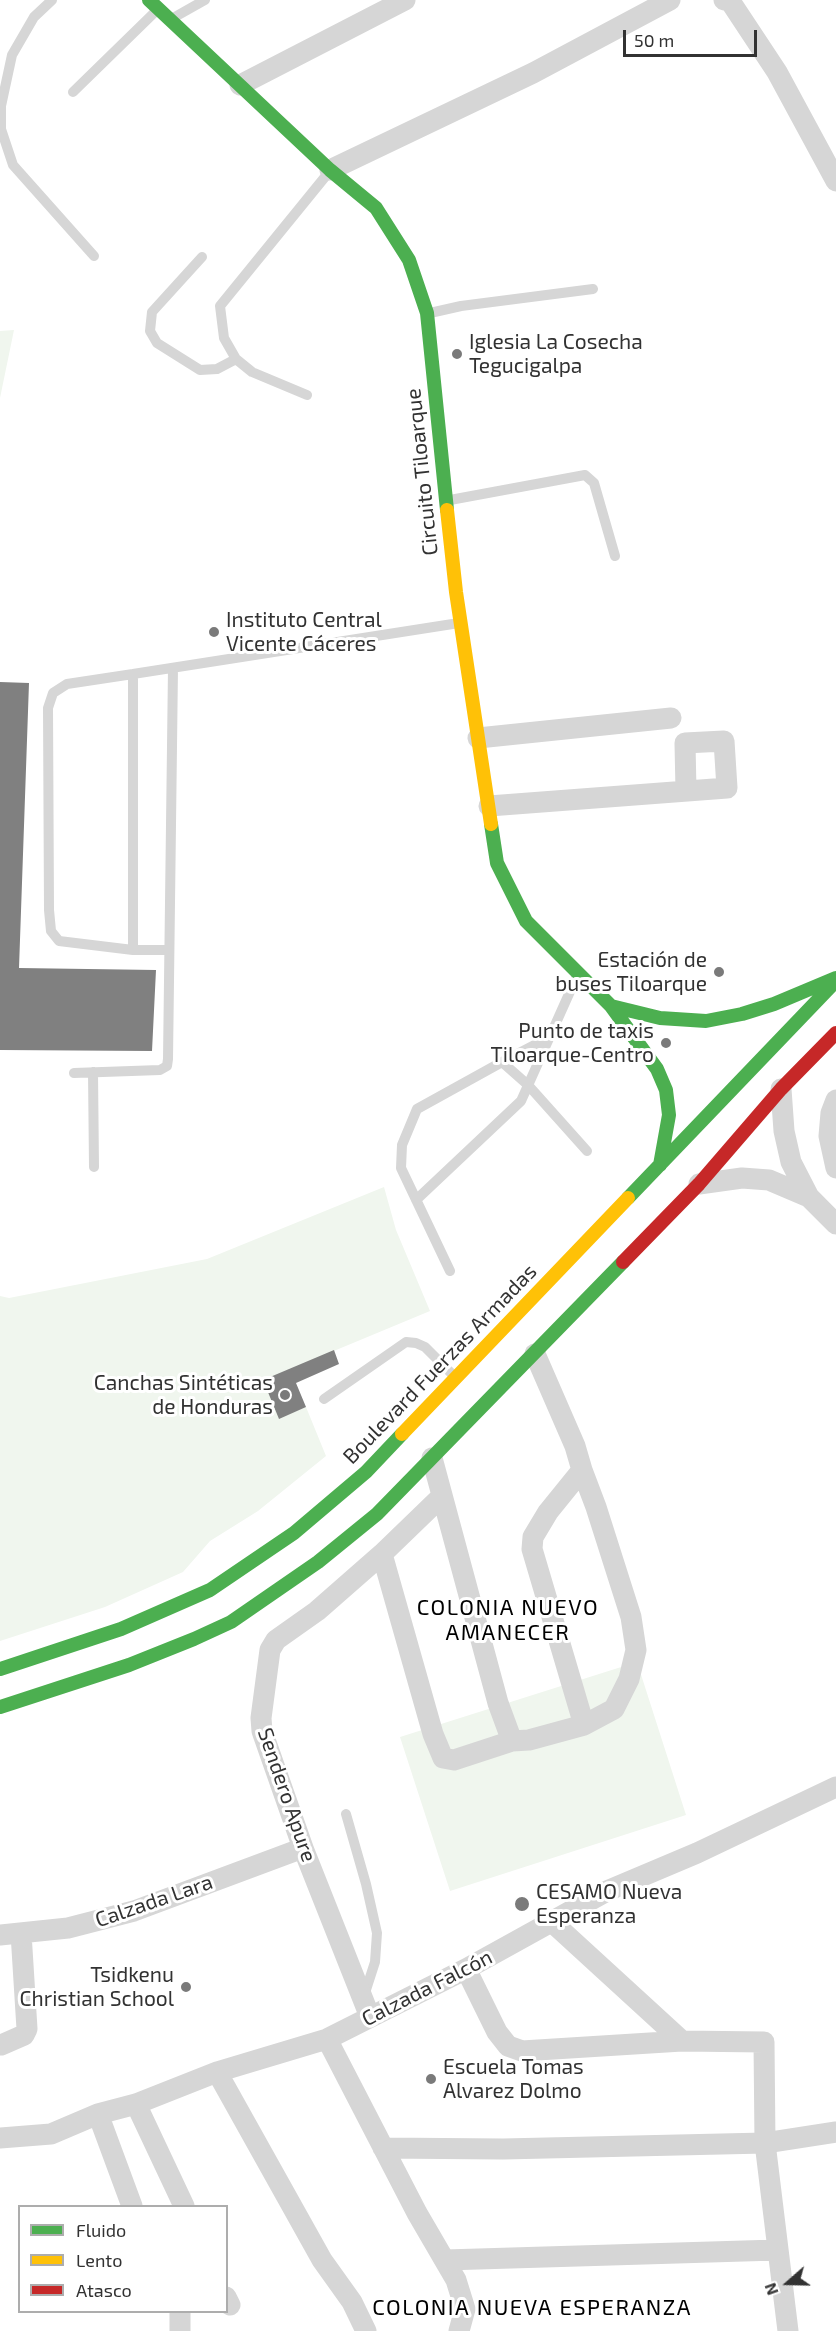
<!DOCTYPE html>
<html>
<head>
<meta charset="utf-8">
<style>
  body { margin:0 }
  #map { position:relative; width:836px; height:2331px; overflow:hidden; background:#fff; font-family:"Exo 2",sans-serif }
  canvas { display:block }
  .legend { position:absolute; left:18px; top:2205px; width:210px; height:108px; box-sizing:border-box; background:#fff; border:2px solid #adadad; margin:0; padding:8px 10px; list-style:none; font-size:18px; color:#323232 }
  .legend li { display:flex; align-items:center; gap:12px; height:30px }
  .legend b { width:30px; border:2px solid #adadad }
  .north { position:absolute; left:758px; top:2253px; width:60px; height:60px; -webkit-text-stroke:4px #fff; paint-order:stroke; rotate:250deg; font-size:16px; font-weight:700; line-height:24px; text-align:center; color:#323232 }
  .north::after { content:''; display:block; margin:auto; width:21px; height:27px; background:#323232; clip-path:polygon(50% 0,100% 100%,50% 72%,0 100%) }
  .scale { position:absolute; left:623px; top:30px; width:134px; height:27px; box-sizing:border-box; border:3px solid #323232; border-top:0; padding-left:8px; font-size:18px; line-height:21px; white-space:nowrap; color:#323232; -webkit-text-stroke:4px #fff; paint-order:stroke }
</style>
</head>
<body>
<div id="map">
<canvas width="836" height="2331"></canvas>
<ul class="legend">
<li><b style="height:8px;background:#4caf50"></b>Fluido</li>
<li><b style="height:8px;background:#ffc107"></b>Lento</li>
<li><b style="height:8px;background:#c62828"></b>Atasco</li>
</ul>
<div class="north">N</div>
<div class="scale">50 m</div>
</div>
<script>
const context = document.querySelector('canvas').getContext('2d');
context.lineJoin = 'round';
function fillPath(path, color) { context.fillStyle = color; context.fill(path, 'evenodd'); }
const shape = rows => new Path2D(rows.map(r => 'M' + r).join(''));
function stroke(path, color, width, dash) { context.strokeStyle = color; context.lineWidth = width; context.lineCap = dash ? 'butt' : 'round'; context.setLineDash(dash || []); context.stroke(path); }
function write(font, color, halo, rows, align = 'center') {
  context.font = font + ' "Exo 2",sans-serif'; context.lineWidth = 6; context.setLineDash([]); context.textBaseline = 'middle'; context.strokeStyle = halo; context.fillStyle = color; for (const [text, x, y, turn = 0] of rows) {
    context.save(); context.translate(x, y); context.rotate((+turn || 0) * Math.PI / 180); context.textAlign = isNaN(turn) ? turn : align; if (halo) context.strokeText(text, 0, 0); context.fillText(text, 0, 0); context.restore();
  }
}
const green = shape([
  [14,330,0,398,0,331],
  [384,1187,396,1230,430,1311,264,1380,279,1418,306,1407,326,1456,258,1511,210,1541,183,1572,105,1607,0,1641,0,1296,9,1298,207,1259],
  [637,1662,686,1815,450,1891,400,1737]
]);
const building = shape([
  [0,682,29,683,19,968,156,970,152,1051,0,1050],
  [334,1350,339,1364,296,1383,306,1407,279,1419,263,1380]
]);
const lane = shape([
  [52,0,34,17,12,55,1,106,1,129,13,165,94,256],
  [173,18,205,0],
  [73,92,156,11],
  [202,257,152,312,150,331,157,343,200,370,217,369,236,359],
  [430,313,461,306,593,289],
  [307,395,252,372,236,359,224,338,220,306,329,172],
  [450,500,585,475,594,483,615,556],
  [133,674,459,623],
  [133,950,133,674,67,684,53,693,48,708,49,910,51,931,59,941,133,950,169,950],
  [502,1062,550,1037],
  [93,1072,94,1167],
  [74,1073,160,1070,167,1066,168,1059,173,668],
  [416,1200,521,1101,577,976],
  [450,1271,401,1168,402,1145,417,1109,502,1062,528,1085,587,1151],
  [324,1399,406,1342,416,1343,425,1347,454,1376],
  [346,1814,366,1884,377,1933,375,1962,364,1996]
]);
const street = shape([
  [724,0,730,1,777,72,836,181],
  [240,85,405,0],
  [330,170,533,73,670,0],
  [478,738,671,718],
  [489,806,727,788,724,741,685,743,686,791],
  [781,1089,784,1131,791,1162,809,1197,836,1224],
  [836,1100,831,1113,829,1136,836,1168],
  [699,1184,742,1178,769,1180,809,1197],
  [535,1354,575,1446,582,1470,548,1512,533,1537,532,1549,584,1725],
  [432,1458,498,1703,512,1741,529,1740,584,1725,614,1709,629,1679,636,1650,631,1617,596,1507,582,1470],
  [382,1554,433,1734,443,1758,454,1760,512,1741],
  [552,1922,682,2041],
  [0,1935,68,1928,134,1911,303,1848],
  [466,1969,497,2032,508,2046,522,2051,682,2041,764,2042,765,2143,788,2331],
  [370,2017,303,1848,262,1731,261,1718,270,1650,276,1640,317,1611,382,1554,442,1496],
  [327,2039,417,2213,456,2280,465,2309,459,2331],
  [1,2045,24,2035,27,2029,21,1933],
  [217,2072,322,2260,352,2302,366,2331],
  [136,2104,184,2206],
  [98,2114,132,2206],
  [0,2138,51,2134,98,2114,136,2104,217,2072,327,2039,466,1969,607,1891,697,1853,836,1787],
  [383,2148,503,2149,765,2143,836,2132],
  [445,2260,777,2250],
  [226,2297,230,2305],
  [180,2331,180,2312]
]);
const fast = shape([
  [149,0,330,170,376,208,409,260,427,313,447,510],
  [491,824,497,863,526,921,611,1006,657,1069,666,1090,669,1115,660,1165],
  [611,1006,660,1018,706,1021,742,1014,774,1004,836,978],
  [628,1198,836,981],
  [0,1669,121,1629,210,1590,294,1533,366,1472,402,1434],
  [0,1707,129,1665,194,1639,231,1622,318,1562,377,1514,623,1262]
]);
const slow = shape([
  [447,510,456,592,491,824],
  [402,1434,628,1198]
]);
const jam = shape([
  [623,1262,699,1184,781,1089,836,1033]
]);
const markers = [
  [457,354,6,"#7a7a7a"],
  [214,632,6,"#7a7a7a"],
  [719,972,6,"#7a7a7a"],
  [666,1043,6,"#7a7a7a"],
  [285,1395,6,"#7a7a7a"],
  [522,1904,8,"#7a7a7a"],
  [186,1987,6,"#7a7a7a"],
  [431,2079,6,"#7a7a7a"]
];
const poiNames = [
  ["Iglesia La Cosecha",469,342],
  ["Tegucigalpa",469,366],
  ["Instituto Central",226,620],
  ["Vicente Cáceres",226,644],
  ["Estación de",707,960,"right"],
  ["buses Tiloarque",707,984,"right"],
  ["Punto de taxis",654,1031,"right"],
  ["Tiloarque-Centro",654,1055,"right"],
  ["Canchas Sintéticas",273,1383,"right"],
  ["de Honduras",273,1407,"right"],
  ["CESAMO Nueva",536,1892],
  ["Esperanza",536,1916],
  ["Tsidkenu",174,1975,"right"],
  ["Christian School",174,1999,"right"],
  ["Escuela Tomas",443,2067],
  ["Alvarez Dolmo",443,2091]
];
const streetNames = [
  ["Circuito Tiloarque",422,472,-96],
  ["Boulevard Fuerzas Armadas",440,1364,-46],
  ["Sendero Apure",287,1795,71],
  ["Calzada Lara",154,1901,-19],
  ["Calzada Falcón",427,1988,-27]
];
const neighbourhoodNames = [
  ["COLONIA NUEVO",508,1608],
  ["AMANECER",508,1633],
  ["COLONIA NUEVA ESPERANZA",532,2308]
];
fillPath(green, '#f0f6ee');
fillPath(building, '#808080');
stroke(lane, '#d6d6d6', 10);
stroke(street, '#d6d6d6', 21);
stroke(fast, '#4caf50', 14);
stroke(slow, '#ffc107', 14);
stroke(jam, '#c62828', 14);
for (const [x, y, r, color] of markers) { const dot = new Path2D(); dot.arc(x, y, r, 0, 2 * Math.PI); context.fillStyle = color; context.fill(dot); stroke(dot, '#fff', 2); }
write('21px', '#323232', '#fff', poiNames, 'left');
write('21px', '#323232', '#fff', streetNames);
context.letterSpacing = '1.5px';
write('22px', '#000', '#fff', neighbourhoodNames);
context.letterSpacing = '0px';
</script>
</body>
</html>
